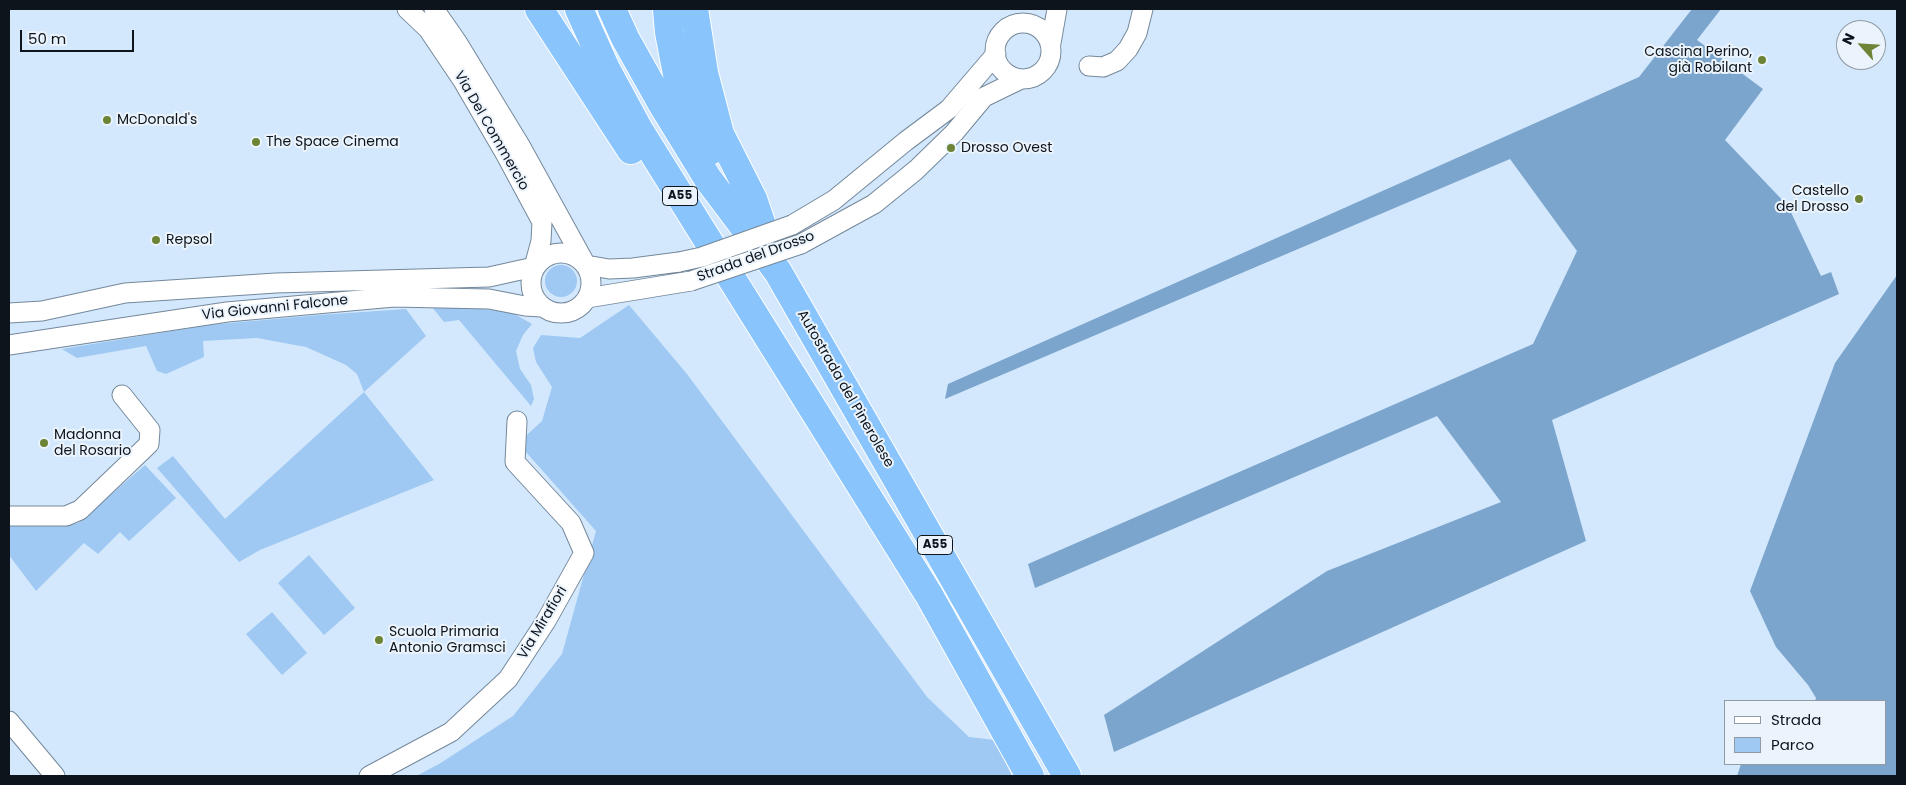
<!DOCTYPE html>
<html>
<head>
<meta charset="utf-8">
<style>
  body { margin:0 }
  #map { position:relative; width:1906px; height:785px; overflow:hidden; background:#d3e8fd; font-family:Poppins,sans-serif }
  canvas { display:block }
  .frame { position:absolute; inset:0; border:10px solid #0d141b; pointer-events:none }
  .legend { position:absolute; left:1724px; top:700px; width:162px; height:65px; box-sizing:border-box; background:#ebf4fc; border:1px solid #929aa2; margin:0; padding:6px 9px; list-style:none; font-size:15px; color:#0d141b }
  .legend li { display:flex; align-items:center; gap:10px; height:25px }
  .legend b { width:25px; border:1px solid #929aa2 }
  .north { position:absolute; left:1836px; top:20px; width:50px; height:50px; box-sizing:border-box; background:#ebf4fc; border:1px solid #929aa2; border-radius:50%; rotate:296deg; font-size:14px; font-weight:700; line-height:20px; text-align:center; color:#0d141b }
  .north::after { content:''; display:block; margin:auto; width:18px; height:22px; background:#6d8335; clip-path:polygon(50% 0,100% 100%,50% 72%,0 100%) }
  .scale { position:absolute; left:20px; top:30px; width:114px; height:22px; box-sizing:border-box; border:2px solid #0d141b; border-top:0; padding-left:6px; font-size:15px; line-height:18px; white-space:nowrap; color:#0d141b; -webkit-text-stroke:4px #ebf4fc; paint-order:stroke }
</style>
</head>
<body>
<div id="map">
<canvas width="1906" height="785"></canvas>
<div class="frame"></div>
<ul class="legend">
<li><b style="height:6px;background:#fff"></b>Strada</li>
<li><b style="height:14px;background:#9fc9f2"></b>Parco</li>
</ul>
<div class="north">N</div>
<div class="scale">50 m</div>
</div>
<script>
const context = document.querySelector('canvas').getContext('2d');
context.lineJoin = 'round';
function fillPath(path, color) { context.fillStyle = color; context.fill(path, 'evenodd'); }
const shape = rows => new Path2D(rows.map(r => 'M' + r).join(''));
function stroke(path, color, width, dash) { context.strokeStyle = color; context.lineWidth = width; context.lineCap = dash ? 'butt' : 'round'; context.setLineDash(dash || []); context.stroke(path); }
function write(font, color, halo, rows, align = 'center') {
  context.font = font + ' Poppins,sans-serif'; context.lineWidth = 4; context.setLineDash([]); context.textBaseline = 'middle'; context.strokeStyle = halo; context.fillStyle = color; for (const [text, x, y, turn = 0] of rows) {
    context.save(); context.translate(x, y); context.rotate((+turn || 0) * Math.PI / 180); context.textAlign = isNaN(turn) ? turn : align; if (halo) context.strokeText(text, 0, 0); context.fillText(text, 0, 0); context.restore();
  }
}
const green = shape([
  '545 281a16 16 0 1 1 32 0a16 16 0 1 1-32 0Z',
  [629,305,687,374,927,697,969,737,995,740,1012,776,416,776,439,764,513,716,562,654,596,531,518,443,542,421,552,387,536,362,533,348,541,335,580,338],
  [432,307,474,308,511,312,532,324,523,335,516,351,520,369,531,385,534,399,531,406,459,320,444,322],
  [406,309,426,336,364,392,434,480,260,550,239,562,157,468,173,456,225,519,364,392,357,374,346,365,306,347,257,338,203,341,204,357,166,374,157,371,146,346,77,358,62,349,208,325,319,315],
  [145,465,176,498,129,541,120,532,98,554,84,543,36,591,9,555,9,524,66,525,78,523],
  [309,555,355,608,324,635,278,583],
  [272,612,307,653,282,675,246,634]
]);
const forest = shape([
  [1692,9,1721,9,1697,40,1763,89,1725,140,1788,206,1821,276,1831,272,1839,294,1552,420,1586,541,1114,752,1104,715,1327,571,1501,502,1437,416,1035,588,1028,564,1533,344,1577,251,1510,159,945,399,948,384,1639,77],
  [1897,275,1897,776,1737,776,1741,764,1885,764,1885,701,1815,701,1816,698,1808,685,1776,647,1750,591,1835,363]
]);
const minor = shape([
  [407,9,428,29,463,81,506,155,542,222,541,241,534,267],
  [434,9,457,42,521,147,586,265],
  '995 51a28 28 0 1 1 56 0a28 28 0 1 1-56 0Z',
  [1051,43,1057,9],
  [1089,66,1103,67,1117,61,1128,49,1137,33,1143,9],
  [792,225,834,200,906,141,949,109,996,54],
  [801,244,874,204,916,170,954,133,984,97,1021,79],
  '531 283a30 30 0 1 1 60 0a30 30 0 1 1-60 0Z',
  [586,265,609,269,633,268,679,262],
  [587,298,691,281],
  [9,313,42,311,125,293,276,283,489,277,534,267],
  [9,345,227,312,394,297,489,299,525,306,542,307],
  [9,516,66,516,80,510,149,444,150,430,122,395],
  [9,721,55,776],
  [369,776,451,732,508,679,546,621,584,553,571,523,515,462,517,421]
]);
const highway = shape([
  [539,9,631,150],
  [579,9,606,69,639,130,929,595,1030,776],
  [612,9,625,38,662,104,708,179,778,272,1067,776],
  [667,9,669,32,678,79,696,125,710,151],
  [694,9,704,73,720,134,753,199,770,249]
]);
const minorBridge = shape([
  [679,262,702,257,792,225],
  [691,281,801,244]
]);
const markers = [
  [1762,60,5,"#6d8335"],
  [107,120,5,"#6d8335"],
  [256,142,5,"#6d8335"],
  [951,148,5,"#6d8335"],
  [1859,199,5,"#6d8335"],
  [156,240,5,"#6d8335"],
  [44,443,5,"#6d8335"],
  [379,640,5,"#6d8335"]
];
const shields = [
  [680,196,35],
  [935,545,35]
];
const shieldNames = [
  ["A55",680,196],
  ["A55",935,545]
];
const poiNames = [
  ["Cascina Perino,",1752,52,"right"],
  ["già Robilant",1752,68,"right"],
  ["McDonald's",117,120],
  ["The Space Cinema",266,142],
  ["Drosso Ovest",961,148],
  ["Castello",1849,191,"right"],
  ["del Drosso",1849,207,"right"],
  ["Repsol",166,240],
  ["Madonna",54,435],
  ["del Rosario",54,451],
  ["Scuola Primaria",389,632],
  ["Antonio Gramsci",389,648]
];
const streetNames = [
  ["Via Del Commercio",491,131,60],
  ["Strada del Drosso",756,257,-20],
  ["Via Giovanni Falcone",275,308,-6],
  ["Autostrada del Pinerolese",845,389,60],
  ["Via Mirafiori",543,623,-59]
];
fillPath(green, '#9fc9f2');
fillPath(forest, '#7ba5cc');
stroke(minor, '#74889a', 21);
stroke(highway, '#fff', 30);
stroke(minor, '#fff', 19);
stroke(highway, '#89c4fc', 28);
stroke(minorBridge, '#74889a', 21, []);
stroke(minorBridge, '#fff', 19);
for (const [x, y, r, color] of markers) { const dot = new Path2D(); dot.arc(x, y, r, 0, 2 * Math.PI); context.fillStyle = color; context.fill(dot); stroke(dot, '#ebf4fc', 2); }
for (const [x, y, w] of shields) { const box = new Path2D(); box.roundRect(x - w / 2, y - 9.5, w, 19, 4); context.fillStyle = '#ebf4fc'; context.fill(box); stroke(box, '#0d141b', 1); }
write('bold 12px', '#0d141b', null, shieldNames);
write('14px', '#0d141b', '#ebf4fc', poiNames, 'left');
write('14px', '#0d141b', '#ebf4fc', streetNames);
</script>
</body>
</html>
